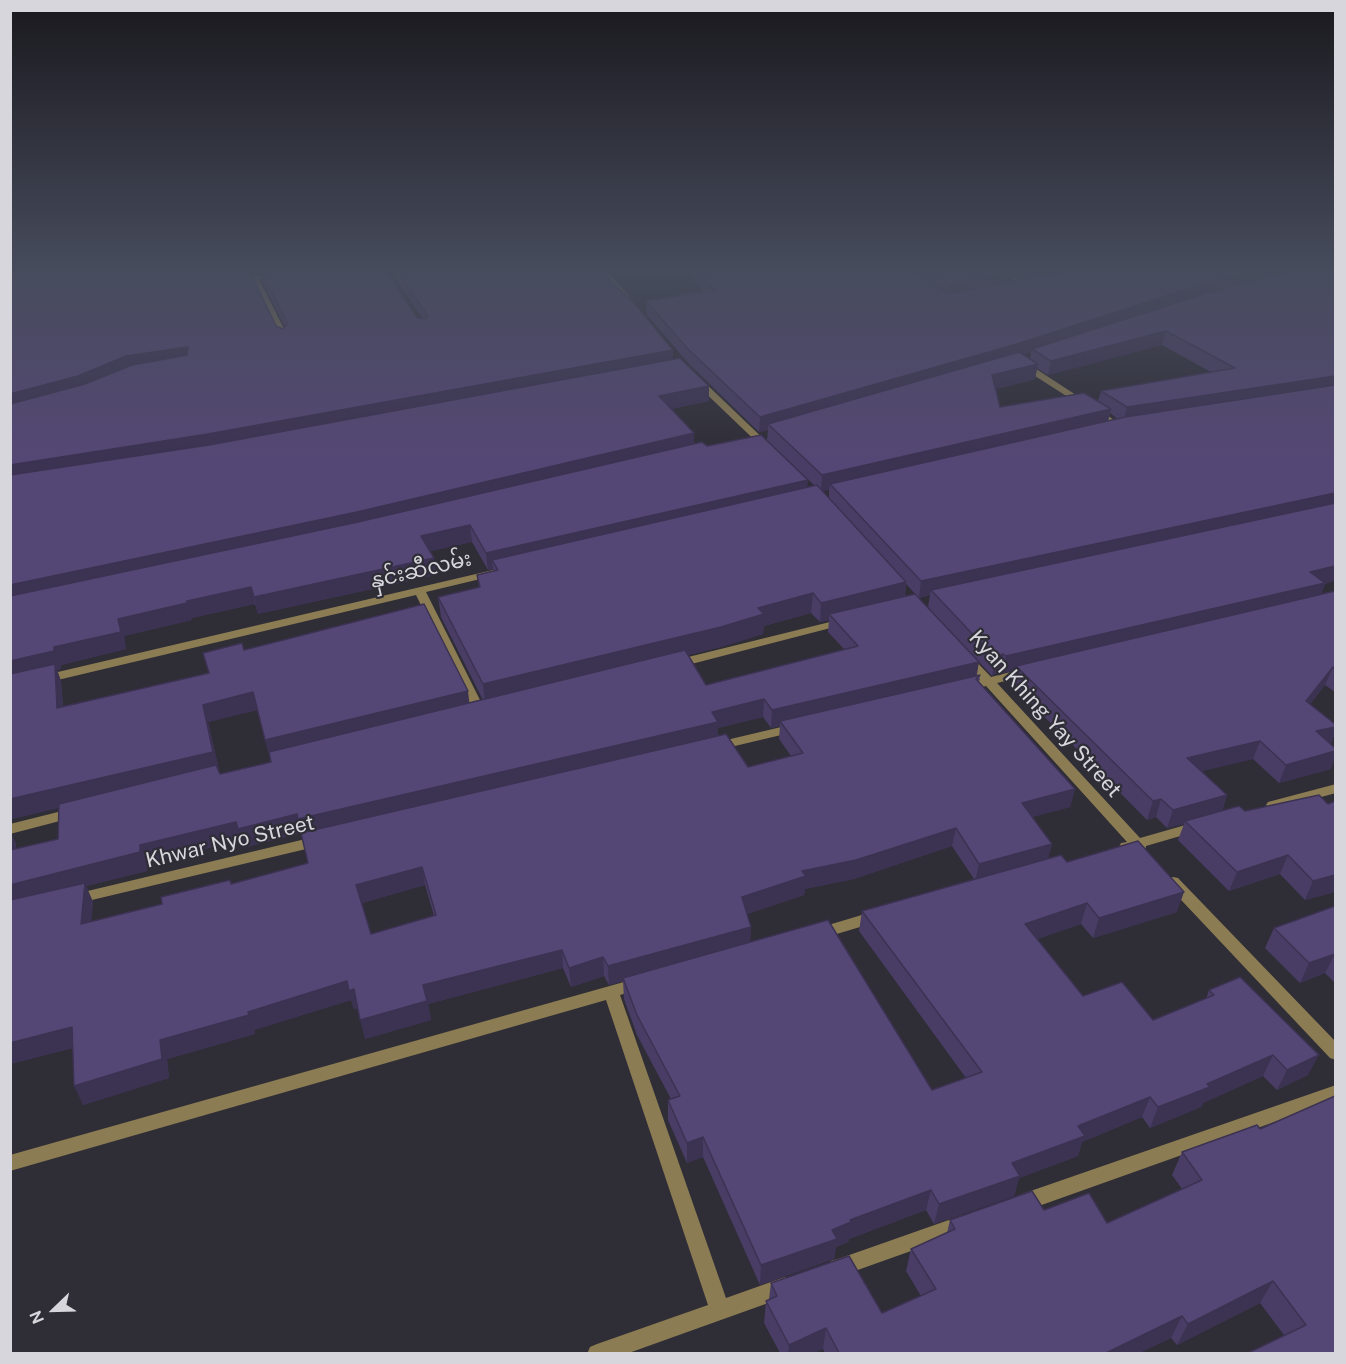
<!DOCTYPE html>
<html>
<head>
<meta charset="utf-8">
<style>
  body { margin:0 }
  #map { position:relative; width:1346px; height:1364px; overflow:hidden; background:#2f2d36; font-family:"Public Sans",sans-serif }
  canvas { display:block }
  .frame { position:absolute; inset:0; border:12px solid #d7d6dc; pointer-events:none }
  .north { position:absolute; left:24px; top:1280px; width:60px; height:60px; -webkit-text-stroke:4px #2f2d36; paint-order:stroke; rotate:247deg; font-size:16px; font-weight:700; line-height:24px; text-align:center; color:#d7d6dc }
  .north::after { content:''; display:block; margin:auto; width:21px; height:27px; background:#d7d6dc; clip-path:polygon(50% 0,100% 100%,50% 72%,0 100%) }
</style>
</head>
<body>
<div id="map">
<canvas width="1346" height="1364"></canvas>
<div class="frame"></div>
<div class="north">N</div>
</div>
<script>
const context = document.querySelector('canvas').getContext('2d');
context.lineJoin = 'round';
const shape = rows => new Path2D(rows.map(r => 'M' + r).join(''));
function fillPath(path, color) { context.fillStyle = color; context.fill(path, 'evenodd'); }
function stroke(path, color, width, dash) { context.strokeStyle = color; context.lineWidth = width; context.lineCap = dash ? 'butt' : 'round'; context.setLineDash(dash || []); context.stroke(path); }
function write(font, color, halo, rows, align = 'center') {
  context.font = font + ' "Public Sans","Noto Sans Myanmar",sans-serif'; context.lineWidth = 4.5; context.setLineDash([]); context.textBaseline = 'middle'; context.strokeStyle = halo; context.fillStyle = color; for (const [text, x, y, turn = 0] of rows) {
    context.save(); context.translate(x, y); context.rotate((+turn || 0) * Math.PI / 180); context.textAlign = isNaN(turn) ? turn : align; if (halo) context.strokeText(text, 0, 0); context.fillText(text, 0, 0); context.restore();
  }
}
const minor = shape([
  [599,270,606,270,629,296,629,300,623,300,599,270],
  [996,270,1004,270,1029,288,1022,290,996,270],
  [278,272,281,272,281,276,259,279,289,339,285,341,281,339,251,277,278,272],
  [1021,363,1027,363,1125,427,1121,430,1118,429,1021,367,1021,363],
  [695,379,701,379,771,446,771,450,765,450,695,383,695,379],
  [493,570,498,573,497,575,426,592,486,712,480,716,474,712,416,595,45,683,39,679,45,675,493,570],
  [842,619,848,622,846,624,676,668,670,664,672,661,842,619],
  [968,655,972,657,991,677,1030,667,1034,668,1036,671,1034,674,997,683,1140,838,1196,822,1201,824,1203,827,1201,830,1146,846,1145,851,1140,852,1134,850,1126,852,1121,851,1119,847,1121,843,1127,842,986,686,966,691,962,690,960,687,962,684,980,680,962,659,968,655],
  [794,724,798,725,800,728,798,731,718,750,712,746,718,742,794,724],
  [1336,784,1336,793,1273,810,1268,808,1266,805,1268,802,1336,784],
  [74,808,79,810,81,813,79,816,10,834,10,824,74,808],
  [318,836,323,837,325,841,323,845,75,904,70,903,68,899,70,895,75,894,318,836],
  [1173,877,1178,878,1336,1042,1336,1060,1330,1058,1168,886,1166,882,1168,878,1173,877],
  [875,911,880,913,882,917,880,921,820,939,815,937,812,933,815,929,875,911],
  [638,978,644,980,646,984,644,988,620,995,726,1298,785,1277,792,1280,795,1287,792,1294,785,1297,626,1354,587,1354,590,1347,597,1344,708,1305,606,1000,10,1171,10,1155,638,978],
  [1336,1085,1336,1100,1022,1212,1016,1209,1013,1203,1016,1197,1022,1194,1336,1085],
  [963,1215,970,1218,972,1224,970,1230,838,1277,831,1275,828,1268,831,1261,838,1259,963,1215]
]);
const wall = shape([
  [10,270,386,270,417,318,423,319,390,270,599,270,673,359,709,386,709,401,671,409,694,443,707,446,807,487,815,486,767,440,768,430,759,432,688,363,647,315,646,301,704,292,685,270,1335,270,1325,584,1321,594,1335,591,1335,692,1325,685,1310,704,1335,733,1331,744,1331,769,1279,783,1253,759,1202,771,1227,795,1222,811,1239,806,1335,892,1305,900,1280,874,1229,891,1178,840,1184,824,1167,828,1156,817,1147,820,1012,684,1015,670,1002,673,1000,671,992,676,928,607,930,595,919,598,906,584,905,596,976,676,980,675,979,682,1075,789,1070,807,1032,817,1052,844,1048,858,1067,862,1177,912,1093,938,1081,924,1037,939,1083,996,1153,1020,1206,999,1209,990,1308,1075,1277,1090,1263,1076,1203,1103,1201,1107,1150,1128,1142,1117,1082,1142,1078,1156,1019,1178,1014,1196,934,1224,926,1210,849,1239,848,1242,836,1247,834,1259,760,1285,703,1157,687,1163,668,1120,668,1100,671,1099,637,1035,624,999,623,981,609,985,604,976,571,987,563,968,428,1004,431,1020,365,1039,358,1008,354,1009,351,1000,254,1030,255,1034,167,1059,169,1078,83,1105,73,1048,10,1064,16,843,16,849,58,839,58,808,12,819],
  [261,272,262,281,285,327,283,329,276,326,252,275,255,273],
  [1014,274,1023,280,1012,282],
  [1162,345,1211,372,1101,391,1098,401,1000,407,996,389,1035,379,1037,368,1048,375],
  [1031,352,1030,359,1023,355,1026,354],
  [1110,413,1118,419,1108,421],
  [829,490,829,498,822,491],
  [472,542,488,570,493,569,493,572,477,575,479,587,438,597,441,617,483,700,469,703,244,650,209,673,63,706,61,681,57,670,61,669,61,665,126,649,124,636,192,620,191,618,255,604,258,614,436,575,434,558,430,551],
  [811,613,820,622,829,620,828,632,844,649,706,685,688,655,721,647,763,634,764,626],
  [257,710,271,762,220,774,208,722],
  [763,717,771,728,780,726,779,739,791,756,748,767,718,736,718,728],
  [301,833,308,863,231,884,230,880,162,904,91,922,93,902,86,886,147,871,147,863,241,840,243,848],
  [952,846,974,879,862,911,859,931,966,1078,932,1090,750,942,751,927,747,914,804,895,805,889,854,879],
  [425,885,434,916,371,934,362,903],
  [1335,906,1335,983,1325,973,1300,983,1265,948,1274,928],
  [1182,1152,1335,1353,1284,1335,1260,1303,1177,1345,1171,1338,1139,1353,825,1353,823,1349,813,1353,780,1353,764,1323,766,1301,769,1299,771,1283,882,1313,921,1296,906,1271,911,1249,947,1233,950,1220,1044,1210,1107,1223,1182,1189,1172,1175]
]);
const shadedWall = shape([
  [248,270,260,270,261,272,255,273,249,276],
  [1027,270,1086,270,1025,282],
  [1260,270,1309,270,1032,349,1031,352,1014,358,768,424,768,430,759,432,760,417,1200,285],
  [1014,272,1012,285,947,298,949,284],
  [1166,331,1162,345,1048,375,1051,361],
  [188,347,192,361,10,411,10,394,126,356],
  [673,350,673,364,10,482,10,465],
  [1038,364,1035,379,990,391,992,375],
  [1335,376,1335,390,1123,422,1127,407],
  [709,386,709,401,660,411,659,396],
  [1111,409,1107,425,830,484,829,490,821,492,822,475],
  [694,433,694,448,10,604,10,585],
  [808,480,807,496,492,560,493,569,488,570,486,553],
  [1335,493,1335,508,931,590,930,595,919,598,921,581],
  [470,525,472,542,423,553,421,536],
  [434,558,436,575,258,614,254,597],
  [1335,566,1335,581,1325,584,1319,600,1016,666,1015,670,1002,673,1006,656,1310,572],
  [906,582,904,602,829,614,829,620,820,622,821,603],
  [251,587,255,604,191,618,192,620,124,636,126,649,61,665,61,669,57,670,61,681,64,726,10,681,10,661,54,647,118,619,187,601],
  [813,593,811,613,764,626,763,634,721,647,485,704,483,684],
  [1003,654,1000,671,992,676,995,658],
  [979,662,976,680,780,721,780,726,771,728,772,710],
  [1333,667,1325,685,1299,719,1306,701],
  [468,691,470,708,270,758,265,740],
  [253,692,257,710,208,722,219,770,12,819,10,815,10,799,203,705],
  [764,699,763,717,718,728,718,740,301,833,243,848,241,840,147,863,147,871,86,886,93,902,89,943,10,906,10,885,140,845,712,712],
  [1335,727,1335,733,1331,744,1316,731],
  [1260,741,1253,759,1181,776,1187,758],
  [1335,751,1335,758,1331,769,1279,783,1286,765],
  [1075,789,1070,807,1018,821,1022,803],
  [1227,795,1221,813,1185,821,1184,824,1167,828,1173,810],
  [1161,799,1156,817,1147,820,1153,801],
  [956,828,952,846,854,879,805,889,804,895,741,916,742,897,802,871],
  [10,831,16,843,16,870,10,856],
  [1052,844,1047,862,975,882,979,864],
  [1288,855,1280,874,1229,891,1237,872],
  [422,867,425,885,360,904,356,885],
  [1335,875,1335,892,1305,900,1313,881],
  [1184,892,1177,912,1093,938,1099,918],
  [1087,903,1081,924,1020,945,1025,924],
  [751,927,750,945,623,978,623,981,609,985,608,966],
  [562,950,563,968,428,1004,431,1020,365,1039,360,1020,423,985],
  [1335,954,1325,973,1300,983,1309,963],
  [603,957,604,976,571,987,569,968],
  [347,981,354,989,359,1008,354,1009,351,1000,254,1030,255,1034,167,1059,169,1078,83,1105,74,1086,160,1040],
  [72,1027,81,1046,10,1064,10,1043],
  [1273,1055,1263,1076,1203,1103,1201,1107,1150,1128,1158,1107,1207,1084],
  [1319,1055,1308,1075,1277,1090,1287,1070],
  [1150,1097,1142,1117,1082,1142,1078,1156,1019,1178,1014,1196,934,1224,939,1204,1078,1126],
  [703,1137,703,1157,687,1163,687,1143],
  [931,1190,926,1210,849,1239,848,1242,836,1247,834,1259,760,1285,761,1265,832,1230,850,1220],
  [1273,1281,1260,1303,1177,1345,1188,1324],
  [1182,1316,1171,1338,1139,1353,1106,1353],
  [826,1328,823,1349,813,1353,788,1353,789,1345]
]);
const building = shape([
  [10,270,249,270,276,326,283,329,288,324,261,270,386,270,417,318,425,319,428,316,397,270,599,270,634,303,673,350,208,434,10,465,10,404,85,384,132,365,187,355,188,347,126,356,78,376,10,394,10,270],
  [697,270,913,270,948,293,1028,279,1067,270,1260,270,1200,285,1017,344,760,417,688,349,646,301,715,290,697,270],
  [928,270,1012,270,1014,272,949,284,928,270],
  [1294,270,1335,270,1335,376,1127,407,1101,391,1235,368,1166,331,1051,361,1032,349,1207,293,1294,270],
  [1019,352,1038,364,992,375,1000,407,1084,393,1111,409,822,475,768,424,1019,352],
  [680,358,709,386,659,396,694,433,357,512,10,585,10,475,209,445,680,358],
  [1335,385,1335,493,921,581,830,484,1125,417,1335,385],
  [761,435,808,480,486,553,470,525,421,536,434,558,254,597,251,587,187,601,187,603,118,619,121,632,54,647,54,651,10,661,10,596,358,522,702,442,707,446,761,435],
  [817,485,906,582,821,603,813,593,758,608,764,614,721,627,483,684,438,597,480,587,477,575,498,570,492,560,817,485],
  [1335,503,1335,566,1310,572,1325,583,1006,656,1003,654,995,658,931,590,1335,503],
  [1335,591,1335,669,1333,667,1306,701,1335,724,1335,727,1316,731,1335,748,1335,751,1286,765,1260,741,1187,758,1227,795,1173,810,1161,799,1153,801,1016,666,1335,591],
  [915,594,979,662,772,710,764,699,712,712,718,722,298,819,297,814,238,829,236,822,140,845,140,852,10,885,10,850,58,839,59,804,216,765,220,774,271,762,269,752,685,650,706,685,858,646,829,614,915,594],
  [424,604,468,691,265,740,253,692,203,705,213,752,10,799,10,674,55,664,57,708,209,673,203,653,242,643,244,650,424,604],
  [980,675,976,679,1075,789,1022,803,1052,844,979,864,956,828,856,860,802,871,806,876,742,897,751,927,608,966,603,957,569,968,562,950,423,985,427,1001,360,1020,354,989,349,991,347,981,248,1012,249,1015,160,1040,162,1059,74,1086,72,1027,10,1043,10,900,85,883,81,924,162,904,161,897,230,880,231,884,308,863,301,833,726,734,748,767,803,753,780,721,980,675],
  [422,867,436,915,371,934,356,885,422,867],
  [1319,795,1328,804,1335,801,1335,875,1313,881,1288,855,1237,872,1185,821,1239,806,1245,811,1319,795],
  [1138,841,1184,892,1099,918,1087,903,1025,924,1083,996,1122,982,1153,1020,1214,995,1209,990,1240,977,1319,1055,1287,1070,1273,1055,1207,1084,1210,1087,1158,1107,1150,1097,1078,1126,1085,1136,1012,1163,1020,1176,939,1204,931,1190,850,1220,851,1222,832,1230,837,1239,761,1265,703,1137,687,1143,668,1100,680,1096,637,1015,623,978,828,920,932,1090,982,1072,862,911,1061,855,1067,862,1138,841],
  [1335,906,1335,955,1335,954,1309,963,1274,928,1335,906],
  [1335,1096,1335,1353,1248,1353,1306,1325,1273,1281,1188,1324,1182,1316,1106,1353,839,1353,826,1328,789,1345,766,1301,777,1296,771,1283,849,1256,882,1313,936,1289,911,1249,955,1229,950,1220,1032,1191,1044,1210,1089,1193,1107,1223,1202,1180,1182,1152,1257,1125,1260,1129,1335,1096]
]);
const streetNames = [
  ["နှင်းဆီလမ်း",421,570,-13],
  ["Kyan Khing Yay Street",1045,714,48],
  ["Khwar Nyo Street",230,842,-13]
];
fillPath(minor, '#8b7c53');
fillPath(wall, '#493d65');
fillPath(shadedWall, '#3c3252');
fillPath(building, '#554775');
stroke(building, '#3c3252', 1.5);
const sky = context.createLinearGradient(0, 0, 0, 461);
sky.addColorStop(0, '#1a191e');
sky.addColorStop(0.59, '#474c5d');
sky.addColorStop(1, '#474c5d00');
context.fillStyle = sky;
context.fillRect(0, 0, 1346, 461);
write('21px', '#d7d6dc', '#2f2d36', streetNames);
</script>
</body>
</html>
